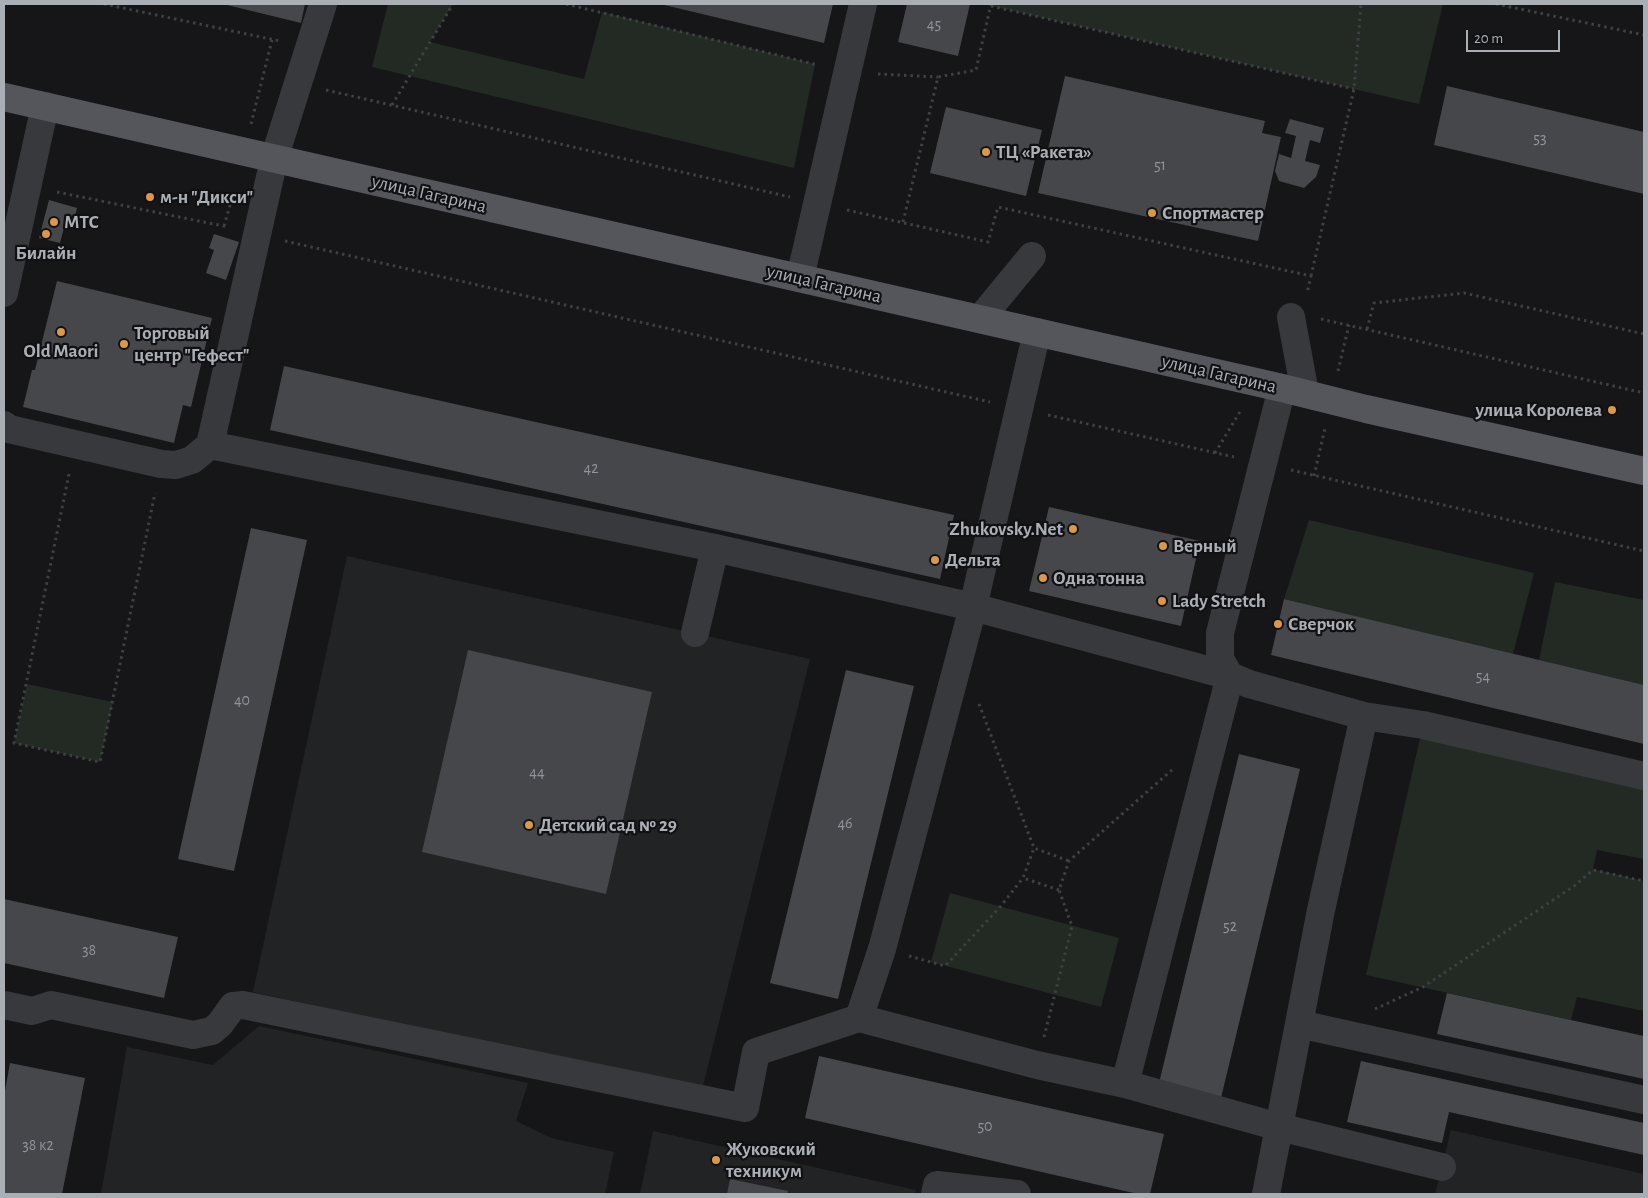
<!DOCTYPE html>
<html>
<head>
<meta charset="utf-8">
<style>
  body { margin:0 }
  #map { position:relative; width:1648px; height:1198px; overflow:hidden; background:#161618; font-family:"Alegreya Sans",sans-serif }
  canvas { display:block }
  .frame { position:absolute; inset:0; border:5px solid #aaafb6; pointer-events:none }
  .scale { position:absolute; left:1466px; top:30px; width:94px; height:22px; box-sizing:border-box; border:2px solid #aaafb6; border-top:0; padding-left:6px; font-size:15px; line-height:18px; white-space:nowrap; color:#aaafb6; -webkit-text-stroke:4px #111113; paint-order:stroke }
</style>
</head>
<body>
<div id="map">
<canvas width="1648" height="1198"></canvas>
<div class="frame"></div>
<div class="scale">20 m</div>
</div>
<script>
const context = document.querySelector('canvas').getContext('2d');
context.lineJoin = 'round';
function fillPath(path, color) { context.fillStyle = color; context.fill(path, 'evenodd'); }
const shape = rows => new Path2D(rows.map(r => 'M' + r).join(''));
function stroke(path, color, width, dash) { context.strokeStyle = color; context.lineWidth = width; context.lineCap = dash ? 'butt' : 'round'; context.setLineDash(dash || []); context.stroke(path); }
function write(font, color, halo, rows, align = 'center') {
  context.font = font + ' "Alegreya Sans",sans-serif'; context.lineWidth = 4.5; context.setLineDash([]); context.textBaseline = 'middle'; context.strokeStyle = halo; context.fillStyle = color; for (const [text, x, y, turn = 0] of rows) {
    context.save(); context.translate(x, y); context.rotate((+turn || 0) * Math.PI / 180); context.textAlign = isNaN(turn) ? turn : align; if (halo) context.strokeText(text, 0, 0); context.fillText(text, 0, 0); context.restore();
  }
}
const built = shape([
  [347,556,810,659,702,1090,253,992],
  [259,1026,528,1083,516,1121,551,1138,614,1152,605,1194,101,1194,127,1047,213,1065],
  [1451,1130,1644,1174,1644,1194,1435,1194],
  [653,1131,916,1190,915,1194,640,1194]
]);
const green = shape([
  [388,4,453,4,430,42,584,79,602,12,815,64,794,168,372,67],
  [992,4,1443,4,1419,104,991,6],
  [1309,520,1534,573,1513,654,1284,599],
  [1555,582,1644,600,1644,685,1539,660],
  [27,684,113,702,100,762,14,743],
  [1423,725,1644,776,1644,859,1597,850,1593,869,1644,881,1644,1011,1577,997,1571,1020,1366,975],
  [950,893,1119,938,1101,1007,931,962]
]);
const building = shape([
  [223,4,305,4,301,23],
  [660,4,833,4,824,43],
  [907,4,970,4,958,56,898,42],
  [1065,76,1265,121,1262,133,1281,137,1258,241,1038,193],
  [1447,86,1644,132,1644,194,1434,145],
  [946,107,1042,130,1026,196,930,173],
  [1290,119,1324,128,1320,143,1310,140,1305,161,1320,165,1316,177,1304,188,1279,181,1275,171,1279,154,1291,158,1296,136,1285,133],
  [49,200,77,208,73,226,65,224,60,243,39,238],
  [214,234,239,242,226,280,206,273,214,250,209,248],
  [57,281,212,318,191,407,183,405,174,443,23,407,32,370,35,370],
  [284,366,954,515,940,579,270,430],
  [1049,507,1200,541,1181,626,1029,591],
  [251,528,307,540,234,871,178,859],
  [1284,599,1644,685,1644,744,1271,655],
  [468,650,652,692,606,894,422,852],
  [846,670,914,686,838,999,770,983],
  [1239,754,1300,769,1221,1098,1159,1083],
  [4,899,178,937,164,998,4,963],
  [1447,993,1644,1036,1644,1079,1437,1034],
  [819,1056,1164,1134,1150,1194,1138,1194,805,1118],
  [1361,1061,1644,1123,1644,1155,1449,1112,1442,1143,1347,1122],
  [10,1063,85,1078,62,1194,4,1194,4,1096],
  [730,1179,788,1191,787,1194,727,1194]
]);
const path = shape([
  [104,4,280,41],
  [566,4,818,65],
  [1496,4,1644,35],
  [991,6,1354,89],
  [878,74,938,77],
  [326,90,790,197],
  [392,105,453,4],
  [251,124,272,40],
  [57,192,228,227],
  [847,210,988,242,998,207,1311,276,1307,293],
  [903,222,938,77,976,70,991,4],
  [224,226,234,191],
  [285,241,990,402],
  [1311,276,1354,89,1361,4],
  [1321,319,1644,393],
  [1367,329,1374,303,1464,293,1644,334],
  [1338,371,1349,325],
  [1048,415,1234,457],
  [1215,453,1241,410],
  [1291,470,1644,551],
  [69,474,14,743,100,762,155,493],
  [1314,476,1325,428],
  [979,704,1034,848],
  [1059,890,1023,878,1034,848,1069,861],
  [909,956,945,966,1000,907,1023,878],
  [1375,1009,1423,987,1574,886,1593,870,1644,881],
  [1044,1037,1072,926,1059,890,1069,861,1174,768]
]);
const minor = shape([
  [800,278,863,4],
  [4,293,45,106],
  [1291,317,1305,393],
  [980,319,1032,256],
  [1282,388,1220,633,1220,659,1230,676,1249,684,1364,716,1423,725,1644,776],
  [4,425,9,429,161,464,176,465,192,460,210,445,274,159,323,4],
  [695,633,715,548],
  [1364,716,1321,910,1279,1127,1442,1167],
  [4,1005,32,1011,51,1005,193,1035,212,1031,220,1024,233,1006,243,1005,745,1108,756,1052,859,1018,1037,1065,1125,1084,1230,676,973,607,715,548,210,445],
  [859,1018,882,949,973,607,1037,332],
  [1299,1024,1644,1100],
  [1125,1084,1279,1127,1266,1194],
  [935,1194,937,1185,1017,1194]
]);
const major = shape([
  [4,97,1282,388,1366,409,1644,471]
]);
const markers = [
  [986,152,5,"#da984b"],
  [150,197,5,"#da984b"],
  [1152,213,5,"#da984b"],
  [54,222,5,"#da984b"],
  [46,234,5,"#da984b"],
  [61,332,5,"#da984b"],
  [124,344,5,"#da984b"],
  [1612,410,5,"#da984b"],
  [1073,529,5,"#da984b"],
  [1163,546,5,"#da984b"],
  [935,560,5,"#da984b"],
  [1043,578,5,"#da984b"],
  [1162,601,5,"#da984b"],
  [1278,624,5,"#da984b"],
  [529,825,5,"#da984b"],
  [716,1160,5,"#da984b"]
];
const numberNames = [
  ["45",934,24],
  ["53",1540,138],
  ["51",1160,165],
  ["42",591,468],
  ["54",1483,676],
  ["40",242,700],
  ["44",537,772],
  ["46",845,823],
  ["52",1230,926],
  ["38",89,950],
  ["50",985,1126],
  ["38 к2",38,1145]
];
const poiNames = [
  ["ТЦ «Ракета»",996,152],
  ["м-н \"Дикси\"",160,197],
  ["Спортмастер",1162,213],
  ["МТС",64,222],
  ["Билайн",46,253,"center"],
  ["Торговый",134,333],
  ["центр \"Гефест\"",134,355],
  ["Old Maori",61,351,"center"],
  ["улица Королева",1602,410,"right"],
  ["Zhukovsky.Net",1063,529,"right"],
  ["Верный",1173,546],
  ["Дельта",945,560],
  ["Одна тонна",1053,578],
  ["Lady Stretch",1172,601],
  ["Сверчок",1288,624],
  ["Детский сад № 29",539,825],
  ["Жуковский",726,1149],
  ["техникум",726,1171]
];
const streetNames = [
  ["улица Гагарина",429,194,13],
  ["улица Гагарина",824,284,13],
  ["улица Гагарина",1219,374,13]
];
fillPath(built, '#222324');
fillPath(green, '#232923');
fillPath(building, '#45474a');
stroke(path, '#3e4043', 3, [2.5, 4]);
stroke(minor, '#38393c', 28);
stroke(major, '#54565b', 28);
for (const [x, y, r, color] of markers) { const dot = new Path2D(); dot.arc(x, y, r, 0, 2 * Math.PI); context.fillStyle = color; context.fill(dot); stroke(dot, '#111113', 2); }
write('16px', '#91959b', null, numberNames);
write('bold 19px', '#aaafb6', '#111113', poiNames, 'left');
write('19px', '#aaafb6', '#111113', streetNames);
</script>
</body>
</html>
